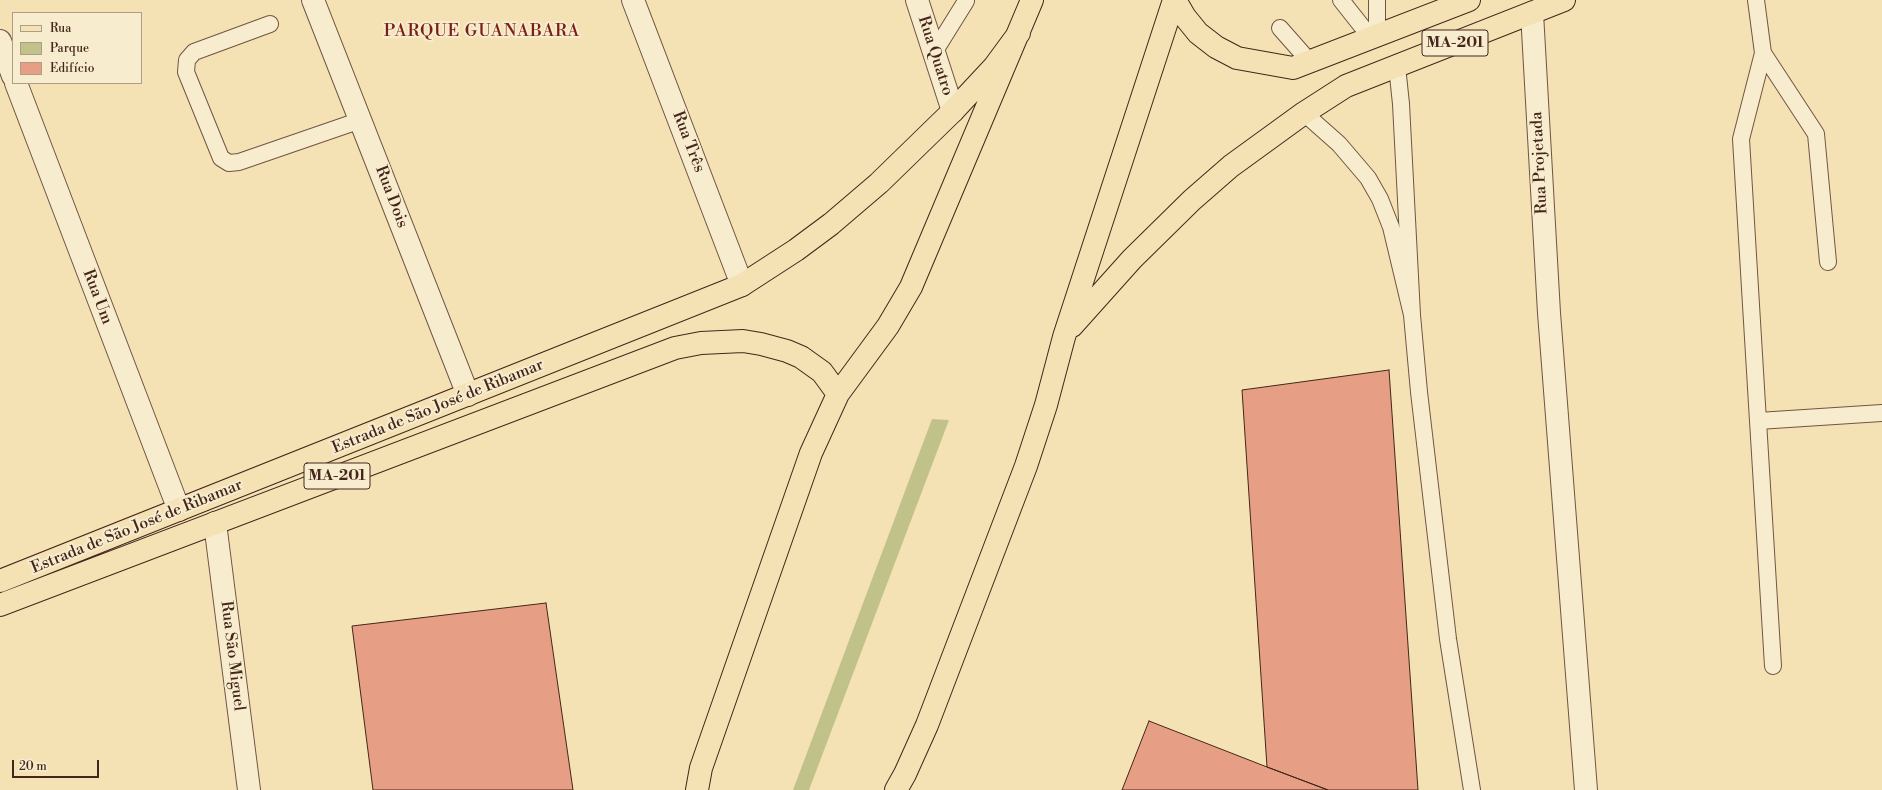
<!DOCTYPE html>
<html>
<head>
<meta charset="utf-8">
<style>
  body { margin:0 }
  #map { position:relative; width:1882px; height:790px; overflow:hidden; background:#f4e2b5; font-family:"Libre Bodoni",serif }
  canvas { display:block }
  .legend { position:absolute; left:12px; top:12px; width:130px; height:72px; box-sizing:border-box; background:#f8eccf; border:1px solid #b09d87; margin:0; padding:5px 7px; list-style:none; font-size:12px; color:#44261b }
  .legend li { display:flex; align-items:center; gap:8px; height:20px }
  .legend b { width:20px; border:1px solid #b09d87 }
  .scale { position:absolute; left:12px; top:760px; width:87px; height:18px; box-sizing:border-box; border:2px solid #44261b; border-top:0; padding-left:5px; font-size:12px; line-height:14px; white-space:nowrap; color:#44261b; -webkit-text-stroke:3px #f8eccf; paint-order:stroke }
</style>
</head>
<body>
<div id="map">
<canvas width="1882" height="790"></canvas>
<ul class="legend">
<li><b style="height:5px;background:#f4e2b5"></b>Rua</li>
<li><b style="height:11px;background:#c1c28a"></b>Parque</li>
<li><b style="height:11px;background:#e69f85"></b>Edifício</li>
</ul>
<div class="scale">20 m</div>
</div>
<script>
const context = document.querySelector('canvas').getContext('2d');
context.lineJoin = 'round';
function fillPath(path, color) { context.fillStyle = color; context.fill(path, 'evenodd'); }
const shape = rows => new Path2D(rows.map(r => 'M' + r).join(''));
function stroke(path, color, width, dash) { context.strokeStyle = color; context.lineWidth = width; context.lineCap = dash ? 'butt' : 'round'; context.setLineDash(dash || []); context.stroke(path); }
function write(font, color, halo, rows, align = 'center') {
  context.font = font + ' "Libre Bodoni",serif'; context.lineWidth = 4; context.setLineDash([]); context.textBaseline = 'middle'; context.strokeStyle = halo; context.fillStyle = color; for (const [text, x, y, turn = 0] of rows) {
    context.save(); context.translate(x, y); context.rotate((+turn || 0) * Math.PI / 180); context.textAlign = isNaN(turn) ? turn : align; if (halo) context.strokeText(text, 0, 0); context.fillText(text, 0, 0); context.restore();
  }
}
const green = shape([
  [932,419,949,420,809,790,793,790]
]);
const building = shape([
  [1389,370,1418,790,1328,790,1267,767,1242,390,1389,370],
  [546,603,573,790,373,790,352,626,546,603],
  [1149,721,1267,767,1328,790,1122,790,1149,721]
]);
const service = shape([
  [1341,0,1371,38],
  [1756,0,1763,53,1741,139,1758,421,1882,413],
  [270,24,194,52,187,60,186,72,221,158,229,163,239,162,361,120],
  [1280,28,1310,62],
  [1377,36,1377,0],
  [1763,53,1816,134,1828,262],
  [933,54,966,1],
  [1304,113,1339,144,1368,178,1380,199,1391,227,1412,315,1401,104,1397,66],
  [1412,315,1419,392,1448,639,1472,790],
  [1758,421,1773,666]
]);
const minor = shape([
  [313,0,468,395],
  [633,0,742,285],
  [917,0,953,111],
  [1532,13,1549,313,1586,790],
  [0,41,13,76],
  [16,83,179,510],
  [215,523,249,790]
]);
const primary = shape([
  [1175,0,1185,17,1198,33,1216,47,1237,58,1293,68,1469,0],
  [1072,326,1132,259,1192,200,1231,166,1304,113,1346,86,1564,0],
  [0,581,742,285,796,250,831,224,879,183,953,111,994,67,1019,33],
  [0,605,675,348,701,343,743,341,761,344,787,351,801,357,822,372,838,394],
  [697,790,701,768,811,453,838,394,888,326,911,287,1032,0],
  [896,790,905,774,927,725,1026,466,1046,405,1064,337,1174,0]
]);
const shields = [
  [1455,43,66],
  [337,476,66]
];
const shieldNames = [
  ["MA-201",1455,43],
  ["MA-201",337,476]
];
const streetNames = [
  ["Rua Quatro",935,56,72],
  ["Rua Três",688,142,69],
  ["Rua Projetada",1540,163,-93],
  ["Rua Dois",391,197,69],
  ["Rua Um",97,297,69],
  ["Estrada de São José de Ribamar",438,407,-22],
  ["Estrada de São José de Ribamar",137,527,-22],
  ["Rua São Miguel",232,656,83]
];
const neighbourhoodNames = [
  ["PARQUE GUANABARA",482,32]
];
fillPath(green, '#c1c28a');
fillPath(building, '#e69f85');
stroke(building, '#44261b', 1);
stroke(service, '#705542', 18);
stroke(minor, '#705542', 24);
stroke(primary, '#44261b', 24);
stroke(service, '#f8eccf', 16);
stroke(minor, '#f8eccf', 22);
stroke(primary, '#f4e2b5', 22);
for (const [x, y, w] of shields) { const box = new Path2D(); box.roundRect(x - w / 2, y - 13, w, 26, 3); context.fillStyle = '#f8eccf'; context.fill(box); stroke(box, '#44261b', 1); }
write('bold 15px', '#44261b', null, shieldNames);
write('16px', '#44261b', '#f8eccf', streetNames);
context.letterSpacing = '1px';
write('17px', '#7a1f14', '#f8eccf', neighbourhoodNames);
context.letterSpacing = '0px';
</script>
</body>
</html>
